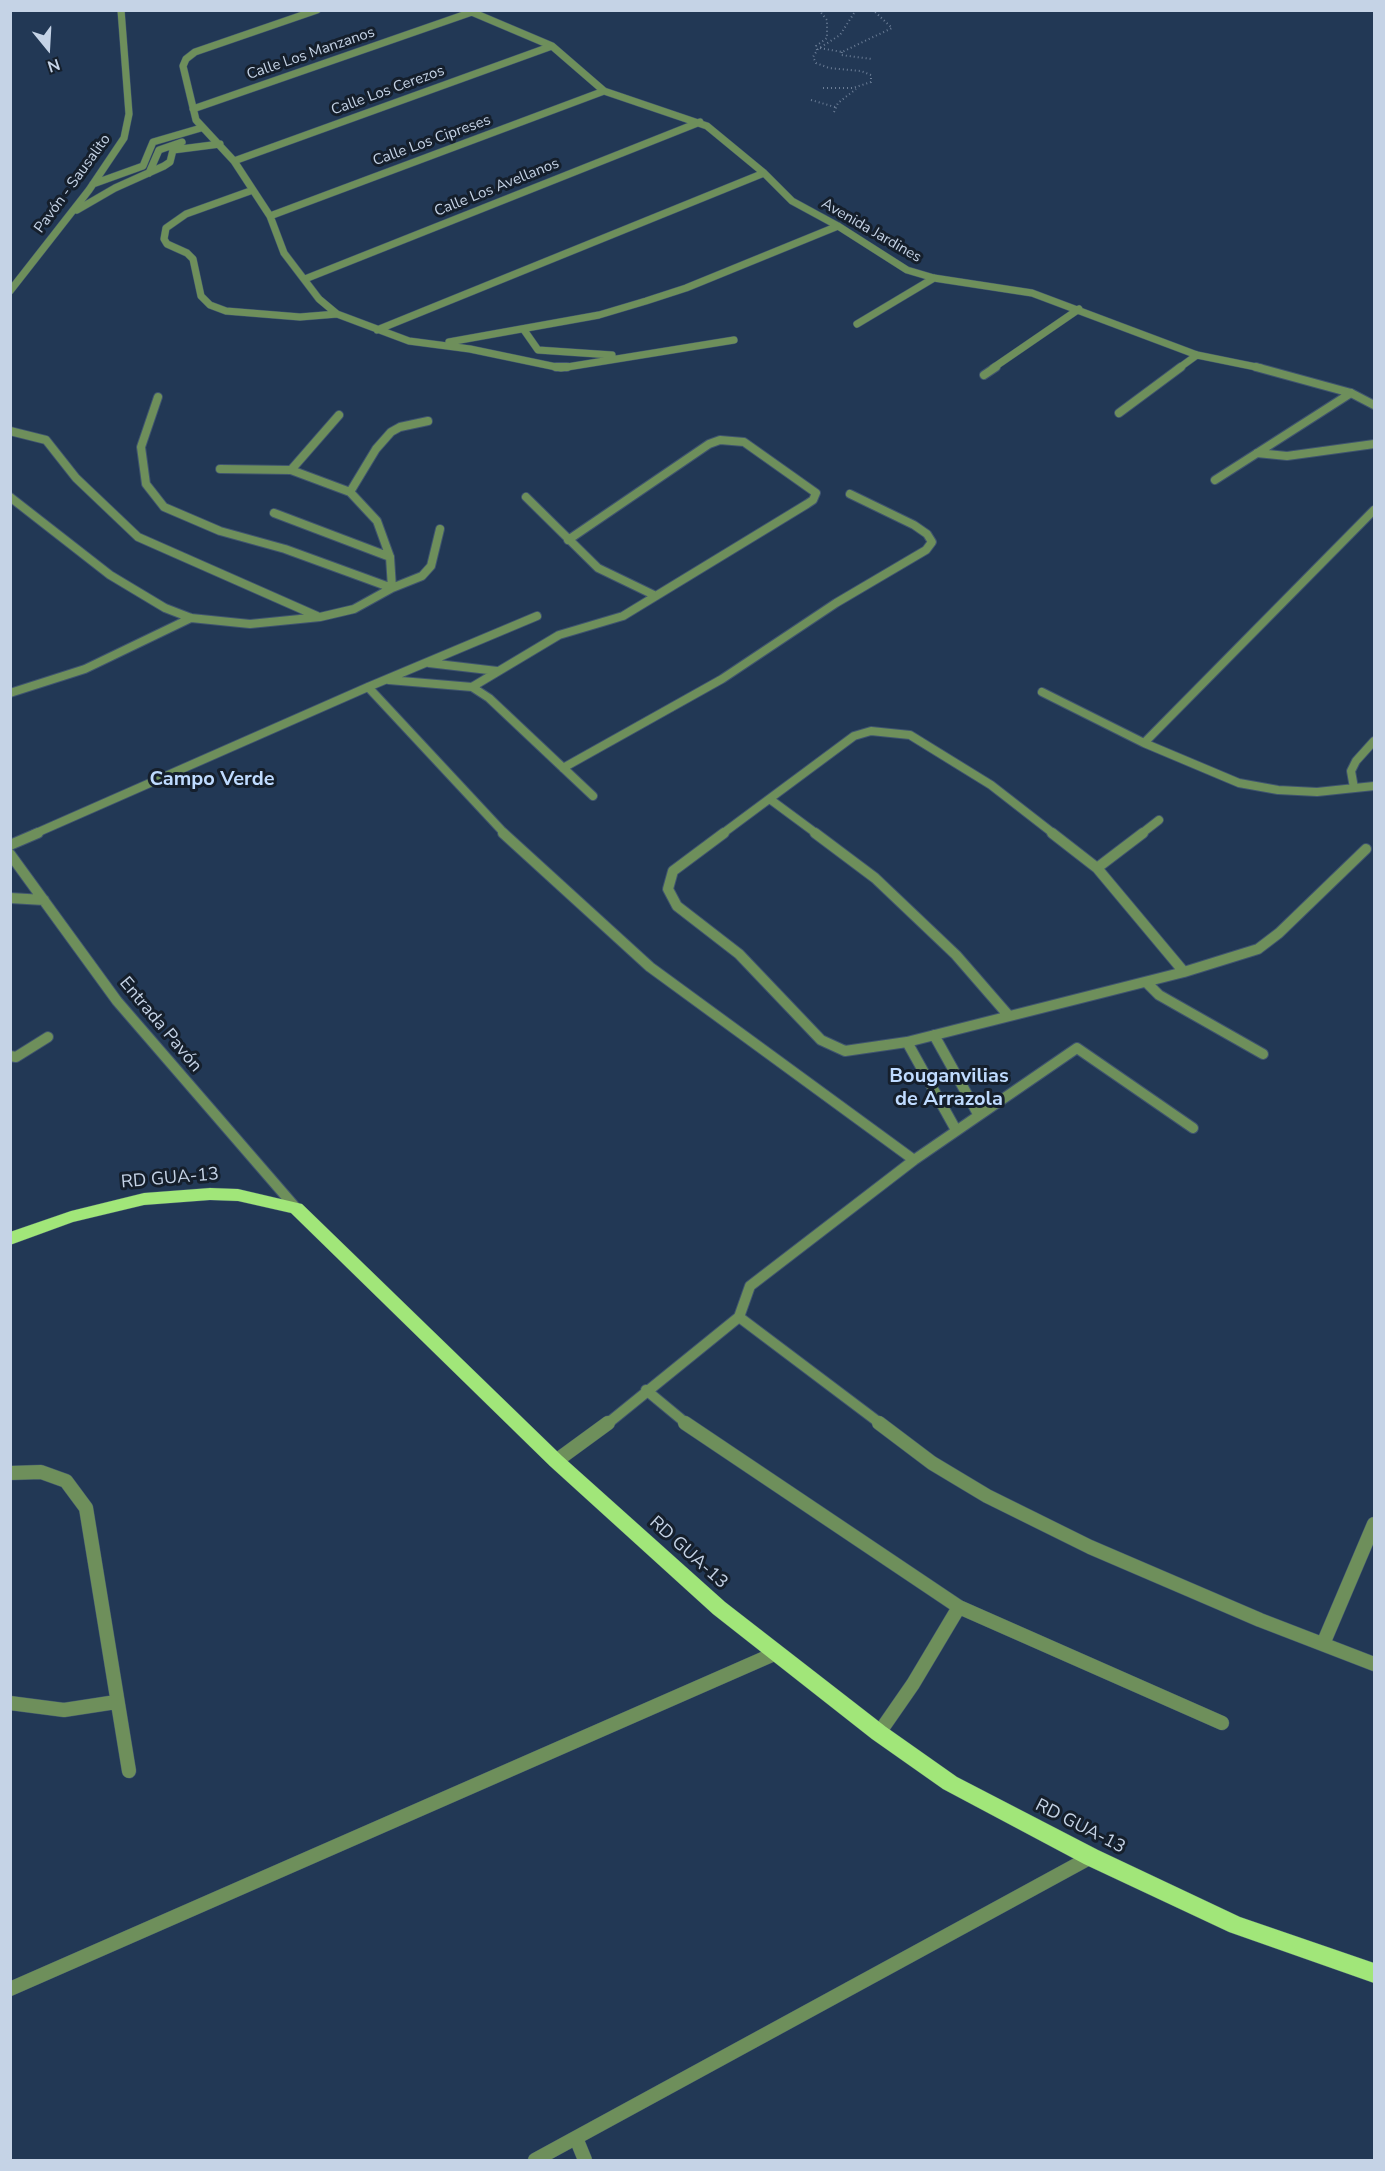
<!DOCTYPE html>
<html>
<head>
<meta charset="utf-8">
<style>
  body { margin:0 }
  #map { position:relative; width:1385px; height:2171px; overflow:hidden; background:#223855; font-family:"Nunito Sans",sans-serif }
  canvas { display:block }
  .frame { position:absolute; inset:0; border:12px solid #c5d3e6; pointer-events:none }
  .north { position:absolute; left:18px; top:18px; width:60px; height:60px; -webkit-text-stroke:4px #151f2c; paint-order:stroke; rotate:162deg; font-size:16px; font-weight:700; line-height:24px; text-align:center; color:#c5d3e6 }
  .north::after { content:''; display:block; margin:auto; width:21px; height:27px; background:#c5d3e6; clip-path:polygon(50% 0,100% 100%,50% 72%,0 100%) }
</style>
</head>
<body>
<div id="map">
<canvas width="1385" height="2171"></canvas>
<div class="frame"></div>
<div class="north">N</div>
</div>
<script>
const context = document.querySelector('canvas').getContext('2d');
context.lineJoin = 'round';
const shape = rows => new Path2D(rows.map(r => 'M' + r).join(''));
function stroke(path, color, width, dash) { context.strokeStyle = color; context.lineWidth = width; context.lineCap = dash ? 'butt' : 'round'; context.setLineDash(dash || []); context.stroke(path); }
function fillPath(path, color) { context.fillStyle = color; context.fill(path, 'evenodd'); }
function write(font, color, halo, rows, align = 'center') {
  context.font = font + ' "Nunito Sans",sans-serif'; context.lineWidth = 6; context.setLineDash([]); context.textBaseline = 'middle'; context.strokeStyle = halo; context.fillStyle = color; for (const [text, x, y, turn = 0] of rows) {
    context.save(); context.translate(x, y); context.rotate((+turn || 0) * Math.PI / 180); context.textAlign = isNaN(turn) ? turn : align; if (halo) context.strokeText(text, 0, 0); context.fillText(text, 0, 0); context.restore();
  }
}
const path = shape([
  [820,48,842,52,892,28,873,10],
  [817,50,816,46,827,38,827,20,819,10],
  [842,52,841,55,872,59],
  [823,88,853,88,871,82,871,75,861,71,829,68,816,63,813,57,818,49,840,35,856,10],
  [811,100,835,107],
  [834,112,838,103,856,89]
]);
const minorFar3 = shape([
  [317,10,195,52,186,59,183,66,196,120,234,161,270,216,284,253,319,299,337,314,409,341,470,349,561,368,734,340],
  [467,10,552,46,604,91,707,126,764,173,792,201,838,226,907,270,934,278,1032,293,1197,355,1261,368],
  [193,109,472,12],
  [234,161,552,46],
  [149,173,159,150,182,142],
  [93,184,143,166,153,142,201,128],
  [253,190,186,214,166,228,164,239,167,244,187,253,193,259,201,296,210,305,226,311,300,317,337,314],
  [77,210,115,188,164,166,170,162,173,150,220,144],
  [270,216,604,91],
  [305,279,700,122],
  [10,291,89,190,124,138,129,114,121,10],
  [857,324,934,278],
  [377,330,764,173],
  [524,330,538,350,612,355],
  [449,342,599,315,646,301,686,288,838,226],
  [993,368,1079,309],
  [1179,368,1197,355]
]);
const minorFar2 = shape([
  [556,367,567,367],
  [1256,367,1351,393,1374,405],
  [984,375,996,367],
  [158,397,141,447,146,484,164,507,220,531,285,549,392,588,422,576,431,566,440,529],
  [1119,413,1181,367],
  [10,431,46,440,76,478,138,537,317,616],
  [1257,453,1287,456,1374,444],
  [291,470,339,415],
  [1215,480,1351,393],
  [350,492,376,449,391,432,400,427,428,421],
  [10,497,110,575,165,608,191,618,250,624,320,617,354,609,392,588,390,557,377,521,350,492,291,470,220,469],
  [526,497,598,568,656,596],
  [274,513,390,557],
  [429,663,497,671],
  [389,680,472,687,489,698,593,796],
  [368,687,505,834],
  [472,687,559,635,623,616,807,504,813,500,816,493,744,442,720,440,709,444,568,540],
  [1042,692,1144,743,1239,783,1278,790,1317,792,1374,786],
  [10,693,85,669,191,618],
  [1144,743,1374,510],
  [563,768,722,679,836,603,926,550,932,542,927,534,914,525,850,494],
  [1354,788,1351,771,1356,761,1374,741],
  [771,800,817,834],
  [34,834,368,687,537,616],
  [722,834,854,736,871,731,910,735,991,785,1054,834],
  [1141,834,1159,820]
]);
const minorFar1 = shape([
  [503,833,650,967,914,1160],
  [724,833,673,871,668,889,677,906,739,954,821,1040,845,1051,907,1042,1184,972],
  [815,833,875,878,956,955,1009,1016],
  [1052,833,1097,868,1184,972],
  [10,845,38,833],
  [10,854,117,1001,296,1208],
  [1097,868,1143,833],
  [10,898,44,900],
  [1184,972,1258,949,1279,933,1366,849],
  [1146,982,1159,995,1263,1054],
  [934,1035,978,1114],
  [907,1042,956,1130],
  [10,1056,16,1057,48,1037],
  [739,1317,881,1424],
  [646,1390,687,1424],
  [607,1424,739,1317,750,1286,914,1160,1077,1048,1193,1128]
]);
const minor = shape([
  [685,1423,959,1607,1222,1723],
  [879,1423,932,1463,987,1496,1090,1547,1260,1620,1374,1664],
  [556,1461,608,1423],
  [10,1473,41,1472,66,1481,86,1508,129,1771],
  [1323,1644,1374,1524],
  [10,1703,64,1710,116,1702],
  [879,1733,913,1684,959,1607],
  [10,1989,774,1654],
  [576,2138,585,2160],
  [535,2160,1091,1857]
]);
const major = shape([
  [210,1188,238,1189,302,1204,562,1456,725,1602,886,1727,957,1777,1098,1850,1240,1917,1374,1963,1374,1983,1229,1932,1084,1864,943,1789,872,1739,713,1614,550,1466,291,1213,238,1201,210,1200,144,1205,73,1222,10,1245,10,1232,71,1211,144,1193,210,1188]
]);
const farStreetnames = [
  ["Calle Los Manzanos",311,54,-19],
  ["Calle Los Cerezos",388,91,-20],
  ["Calle Los Cipreses",432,141,-20],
  ["Pavón - Sausalito",73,184,-54],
  ["Calle Los Avellanos",497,188,-22],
  ["Avenida Jardines",871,231,30]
];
const streetNames = [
  ["Entrada Pavón",160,1025,50],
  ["RD GUA-13",170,1179,-5],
  ["RD GUA-13",688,1553,42],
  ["RD GUA-13",1080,1827,27]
];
const neighbourhoodNames = [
  ["Campo Verde",212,780],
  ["Bouganvilias",949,1077],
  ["de Arrazola",949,1100]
];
stroke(minorFar3, '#3f546f', 8);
stroke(minorFar2, '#3f546f', 10);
stroke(minorFar1, '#3f546f', 12);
stroke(minor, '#3f546f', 15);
stroke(major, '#3f546f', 1);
stroke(path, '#6b7d96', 2, [1, 3]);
stroke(minorFar3, '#6e8f5b', 7);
stroke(minorFar2, '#6e8f5b', 8);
stroke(minorFar1, '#6e8f5b', 10);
stroke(minor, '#6e8f5b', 14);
fillPath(major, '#a1e679');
write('15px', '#c5d3e6', '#151f2c', farStreetnames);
write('18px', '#c5d3e6', '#151f2c', streetNames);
write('bold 20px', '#bfdbff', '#151f2c', neighbourhoodNames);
</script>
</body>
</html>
